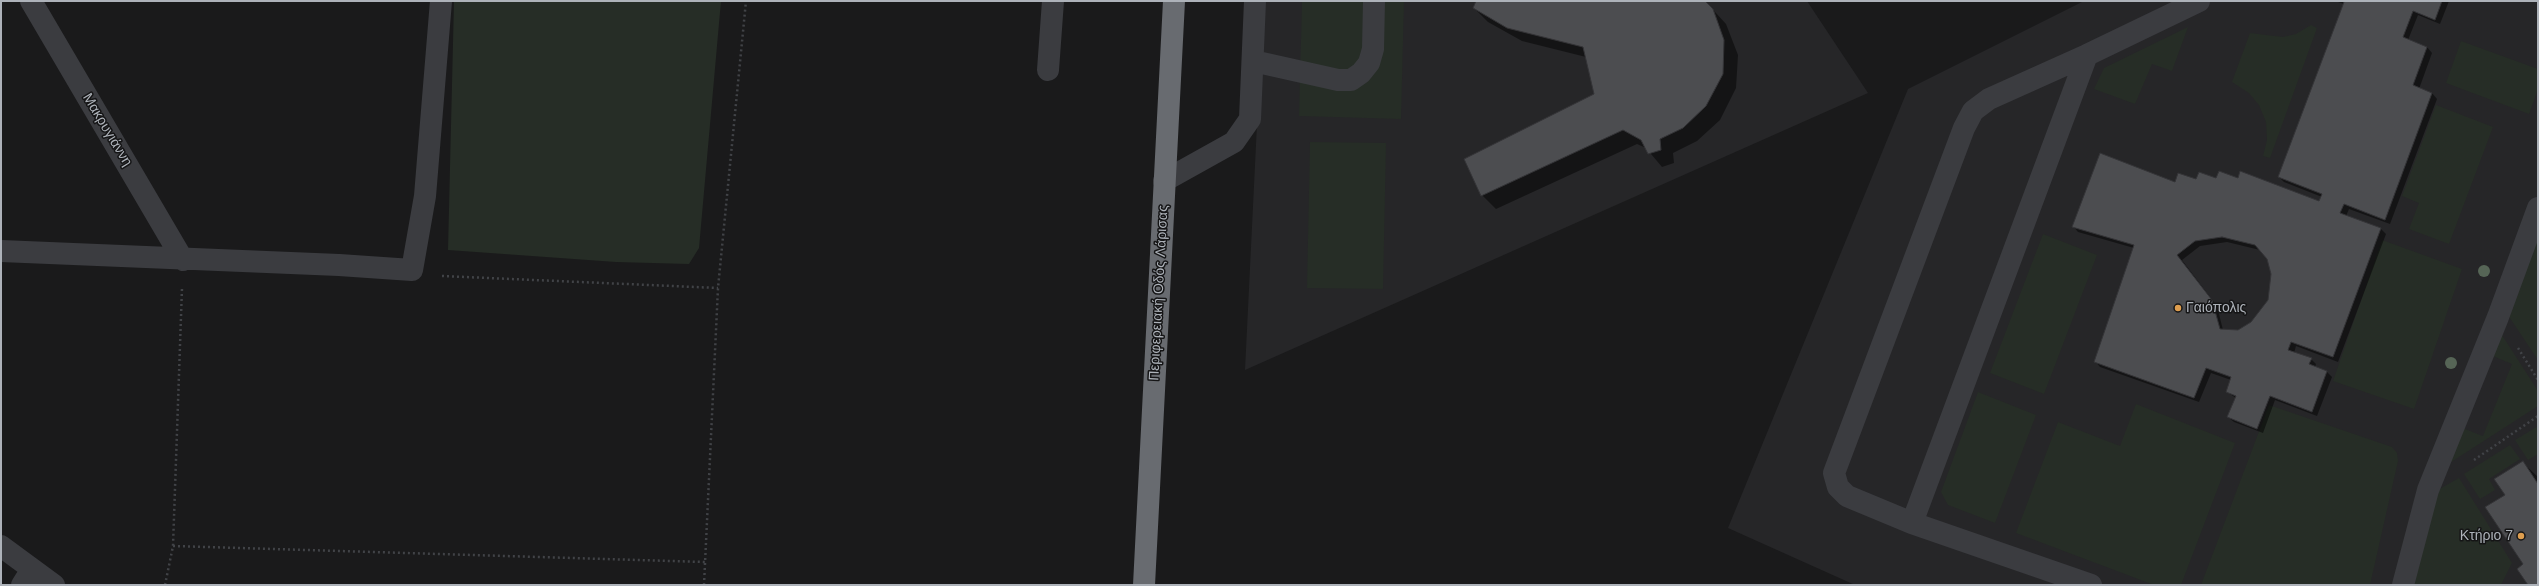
<!DOCTYPE html>
<html>
<head>
<meta charset="utf-8">
<style>
  body { margin:0 }
  #map { position:relative; width:2539px; height:586px; overflow:hidden; background:#1a1a1b; font-family:Arial,sans-serif }
  canvas { display:block }
  .frame { position:absolute; inset:0; border:2px solid #adb2b9; pointer-events:none }
</style>
</head>
<body>
<div id="map">
<canvas width="2539" height="586"></canvas>
<div class="frame"></div>
</div>
<script>
const context = document.querySelector('canvas').getContext('2d');
context.lineJoin = 'round';
function fillPath(path, color) { context.fillStyle = color; context.fill(path, 'evenodd'); }
const shape = rows => new Path2D(rows.map(r => 'M' + r).join(''));
function stroke(path, color, width, dash) { context.strokeStyle = color; context.lineWidth = width; context.lineCap = dash ? 'butt' : 'round'; context.setLineDash(dash || []); context.stroke(path); }
function write(font, color, halo, rows, align = 'center') {
  context.font = font + ' Arial,sans-serif'; context.lineWidth = 3; context.setLineDash([]); context.textBaseline = 'middle'; context.strokeStyle = halo; context.fillStyle = color; for (const [text, x, y, turn = 0] of rows) {
    context.save(); context.translate(x, y); context.rotate((+turn || 0) * Math.PI / 180); context.textAlign = isNaN(turn) ? turn : align; if (halo) context.strokeText(text, 0, 0); context.fillText(text, 0, 0); context.restore();
  }
}
const built = shape([
  [1263,1,1807,1,1868,93,1245,370],
  [2084,1,2538,1,2538,585,1855,585,1728,528,1908,89]
]);
const green = shape([
  [454,1,721,1,699,248,689,264,616,262,448,250],
  [1302,1,1404,1,1401,119,1299,116],
  [2311,25,2317,28,2270,158,2263,156,2267,140,2266,122,2259,105,2249,93,2232,82,2250,33,2283,37,2296,34],
  [2188,27,2172,71,2152,64,2135,104,2094,89,2104,68],
  [2461,41,2538,69,2538,89,2529,114,2446,83],
  [2436,105,2493,127,2449,244,2409,229,2419,203,2402,196],
  [1310,142,1386,143,1383,289,1307,288],
  [2043,234,2097,255,2044,394,1990,373],
  [2538,239,2538,360,2504,309],
  [2382,240,2462,269,2414,409,2333,381],
  [2498,329,2538,391,2538,406,2448,464,2462,428,2483,436,2512,364,2488,354],
  [1978,392,2036,415,1995,523,1948,505,1941,492],
  [2136,404,2235,443,2181,585,2154,585,2016,533,2058,422,2120,446],
  [2269,405,2392,447,2397,453,2398,461,2370,585,2201,585],
  [2538,426,2538,454,2528,460,2515,440],
  [2510,445,2520,459,2489,479,2495,490,2480,499,2464,474],
  [2459,478,2512,563,2501,585,2413,585,2436,491]
]);
const shadow = shape([
  [1477,1,1705,1,1726,24,1738,55,1736,88,1720,120,1697,141,1673,153,1674,163,1662,167,1646,148,1637,144,1496,209,1482,195,1595,94,1586,57,1522,41,1488,22,1474,8],
  [2335,1,2449,1,2440,24,2418,15,2408,40,2427,47,2432,53,2419,89,2432,93,2437,99,2390,224,2349,209,2346,216,2381,229,2386,234,2338,362,2296,346,2294,353,2311,359,2316,364,2315,367,2327,372,2332,377,2317,416,2275,400,2263,433,2234,422,2228,417,2236,398,2227,392,2231,380,2211,373,2199,402,2100,367,2095,361,2134,248,2078,232,2073,226,2175,183,2197,181,2239,179,2320,203,2322,197,2284,182,2279,177,2344,4],
  [2227,242,2260,250,2268,259,2272,274,2269,301,2252,323,2239,331,2223,330,2217,306,2182,260,2200,246],
  [2522,462,2538,477,2538,585,2529,585,2506,495]
]);
const building = shape([
  [1476,1,1705,1,1713,9,1724,40,1723,74,1706,106,1683,128,1660,139,1661,150,1648,154,1641,140,1623,130,1481,196,1464,159,1594,94,1583,47,1507,28,1473,8,1476,1],
  [2342,1,2442,1,2435,20,2413,11,2403,37,2427,47,2413,85,2432,93,2385,220,2344,204,2340,213,2381,228,2333,357,2291,342,2288,350,2312,358,2309,364,2327,371,2312,412,2270,396,2257,429,2227,417,2236,396,2226,392,2231,377,2206,368,2194,398,2094,362,2134,245,2072,227,2100,153,2175,182,2178,173,2196,179,2199,172,2216,178,2219,171,2238,178,2240,171,2319,201,2322,194,2278,177,2344,2,2342,1],
  [2222,237,2255,245,2267,259,2271,274,2268,300,2251,322,2238,330,2220,329,2212,300,2177,255,2195,241,2222,237],
  [2523,461,2538,484,2538,585,2528,585,2517,569,2523,564,2485,507,2505,495,2494,479,2523,461]
]);
const path = shape([
  [442,276,718,288],
  [2518,348,2538,380],
  [2474,460,2538,416],
  [173,546,705,562],
  [165,585,173,546,182,288],
  [704,585,718,288,746,1]
]);
const minor = shape([
  [31,1,183,260],
  [1253,61,1338,80,1351,80,1361,73,1369,63,1373,49,1374,1],
  [1048,70,1053,1],
  [1164,181,1234,142,1250,119,1255,1],
  [1,251,339,265,412,270,425,196,441,1],
  [1912,523,1847,496,1838,487,1834,473,1964,128,1973,111,1989,99,2087,55],
  [1,546,54,585],
  [22,585,32,569],
  [2091,585,1912,523,2087,55,2199,1],
  [2403,585,2428,490,2498,317,2538,208]
]);
const highway = shape([
  [1144,585,1174,1]
]);
const trees = [
  [2484,271],
  [2451,363]
];
const markers = [
  [2178,308,4,"#de9e4f"],
  [2521,536,4,"#de9e4f"]
];
const streetNames = [
  ["Μακρυγιάννη",107,130,59],
  ["Περιφερειακή Οδός Λάρισας",1159,293,-87]
];
const poiNames = [
  ["Γαιόπολις",2186,308],
  ["Κτήριο 7",2513,536,"right"]
];
fillPath(built, '#262628');
fillPath(green, '#262d26');
fillPath(shadow, '#0007');
fillPath(building, '#4c4d50');
stroke(building, '#343437', 1);
stroke(path, '#414347', 2.5, [2, 3]);
stroke(minor, '#3b3c40', 22);
stroke(highway, '#686b70', 22);
context.fillStyle = '#566556';
for (const [x, y] of trees) { context.beginPath(); context.arc(x, y, 6, 0, 2 * Math.PI); context.fill(); }
for (const [x, y, r, color] of markers) { const dot = new Path2D(); dot.arc(x, y, r, 0, 2 * Math.PI); context.fillStyle = color; context.fill(dot); stroke(dot, '#151516', 1.5); }
write('14px', '#adb2b9', '#151516', streetNames);
write('14px', '#adb2b9', '#151516', poiNames, 'left');
</script>
</body>
</html>
